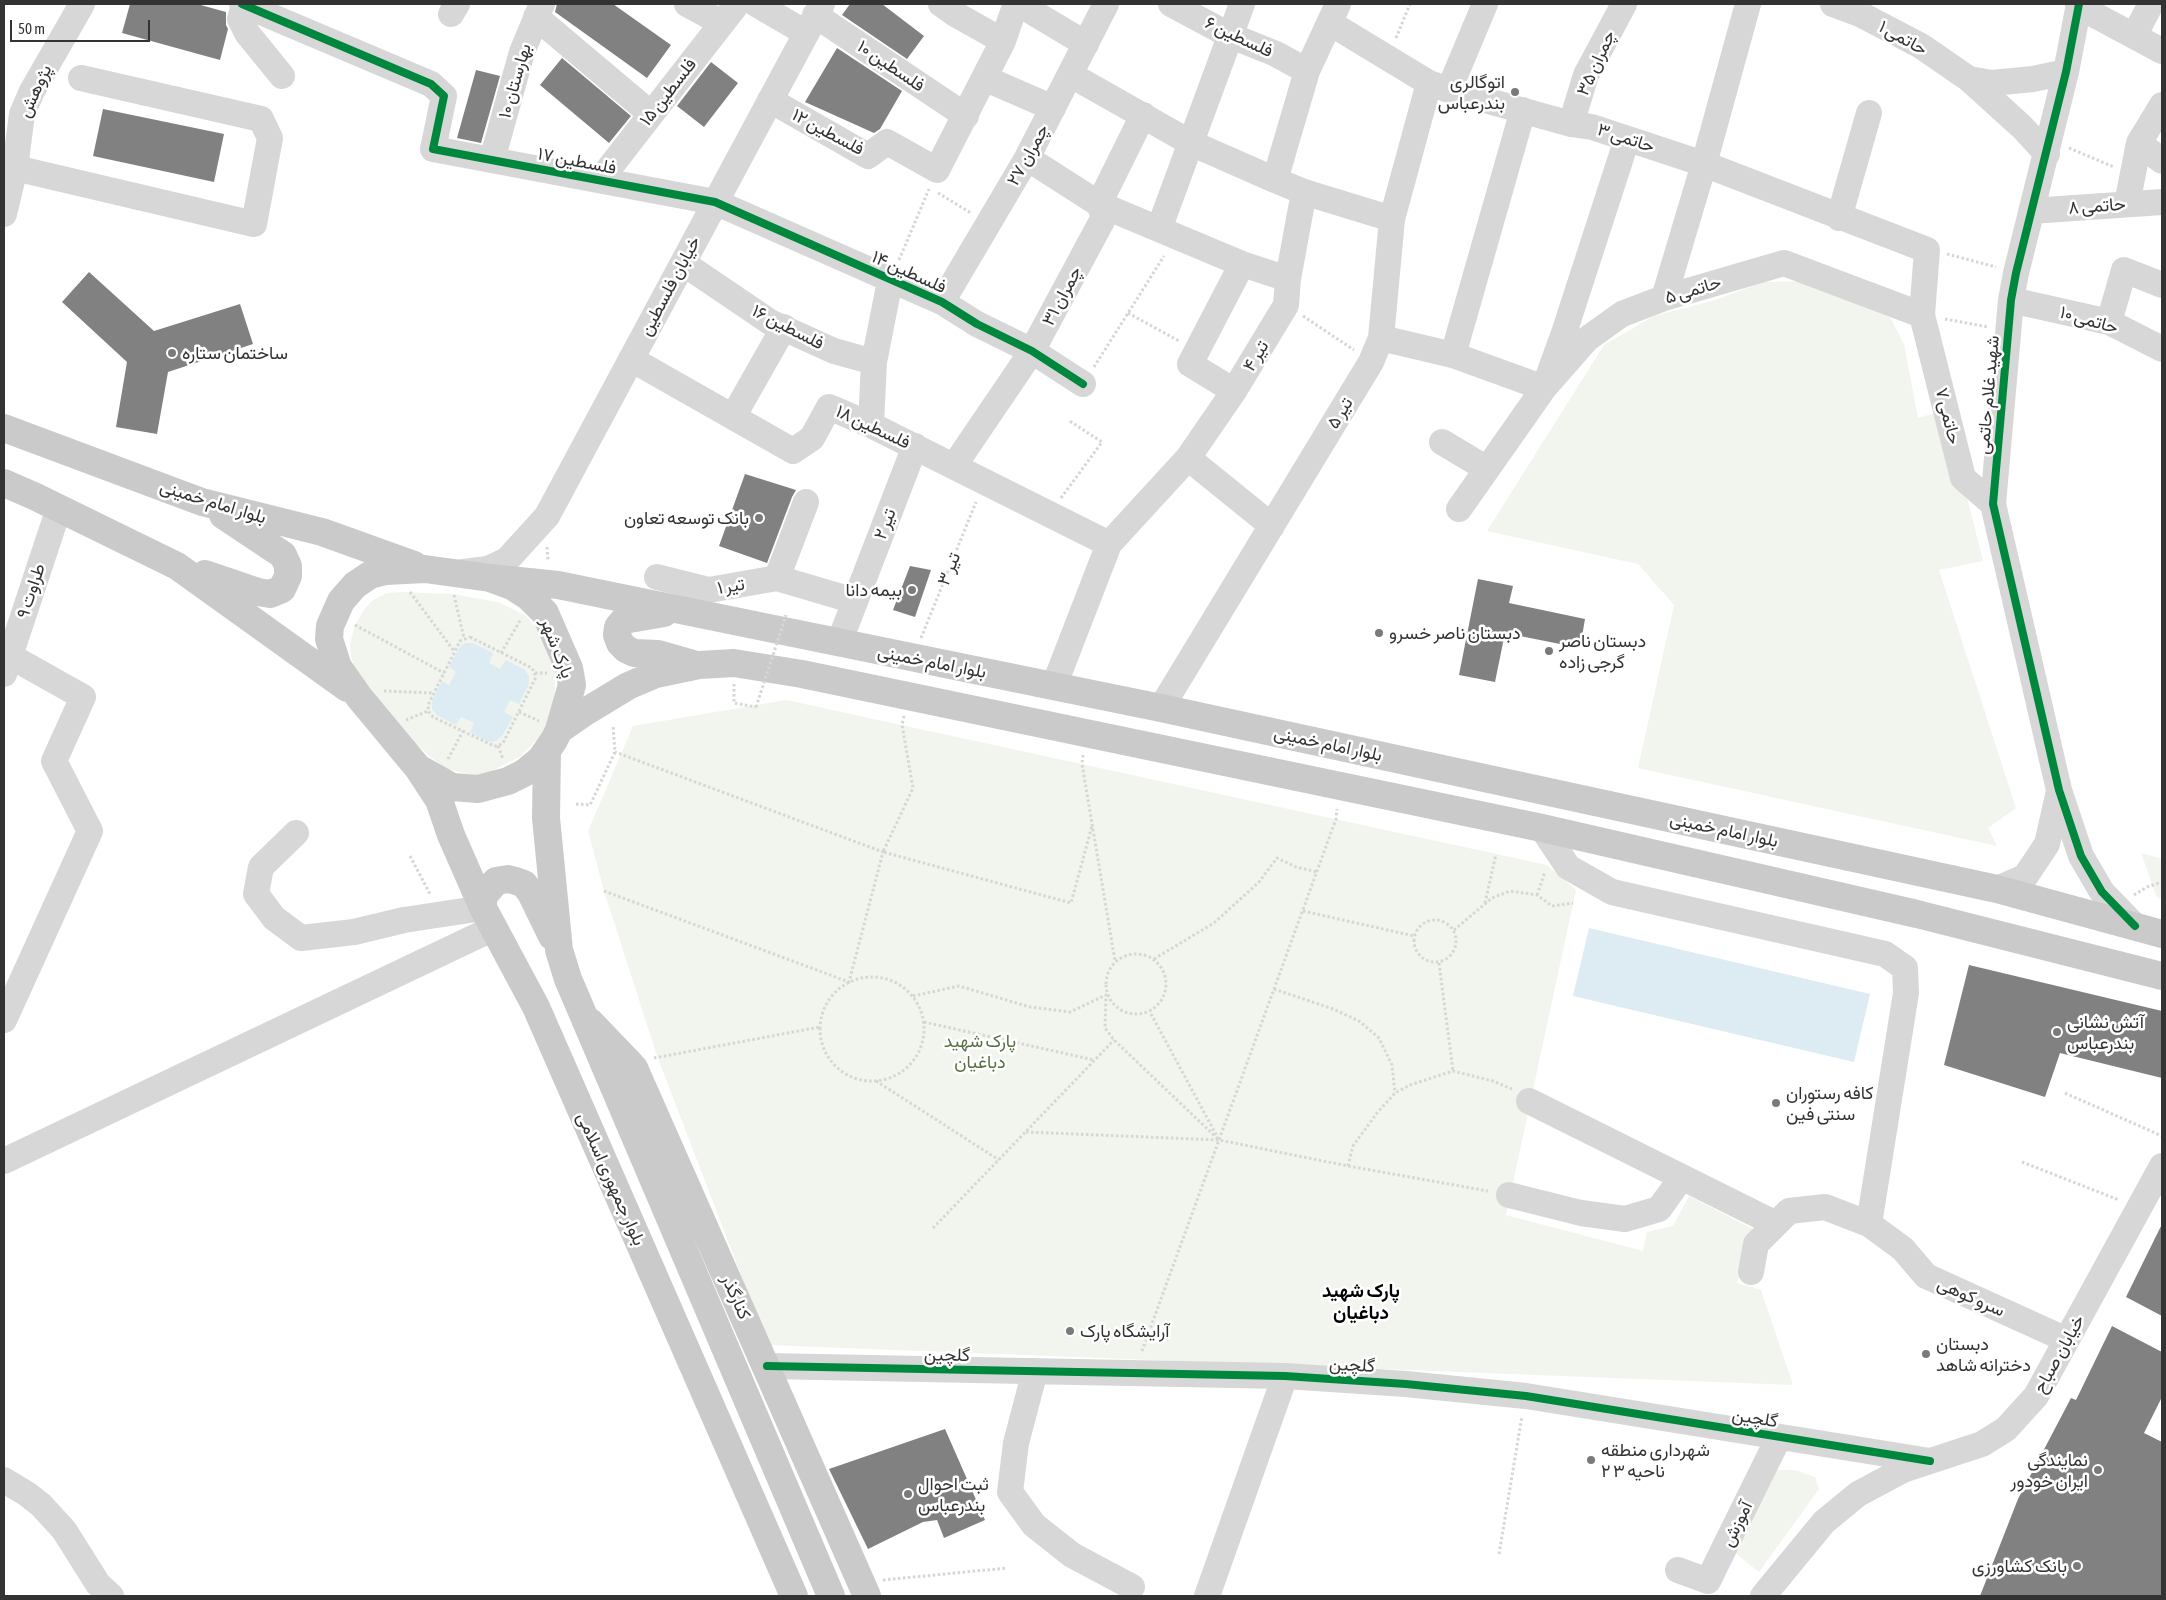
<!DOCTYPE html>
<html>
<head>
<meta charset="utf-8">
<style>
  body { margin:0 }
  #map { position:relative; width:2166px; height:1600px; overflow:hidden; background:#fff; font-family:"Asap Condensed",sans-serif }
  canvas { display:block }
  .frame { position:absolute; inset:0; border:5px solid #333; pointer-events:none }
  .scale { position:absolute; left:10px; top:20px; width:140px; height:22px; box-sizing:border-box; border:2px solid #333; border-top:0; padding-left:6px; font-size:15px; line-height:18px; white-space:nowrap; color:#333; -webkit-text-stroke:4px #fff; paint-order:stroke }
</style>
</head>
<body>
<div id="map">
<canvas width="2166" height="1600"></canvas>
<div class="frame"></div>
<div class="scale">50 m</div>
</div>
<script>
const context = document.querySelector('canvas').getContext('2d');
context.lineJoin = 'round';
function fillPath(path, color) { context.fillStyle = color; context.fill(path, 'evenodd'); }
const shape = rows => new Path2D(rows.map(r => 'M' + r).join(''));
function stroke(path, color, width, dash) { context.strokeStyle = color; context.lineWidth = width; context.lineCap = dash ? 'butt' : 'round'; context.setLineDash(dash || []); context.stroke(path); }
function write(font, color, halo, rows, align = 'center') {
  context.font = font + ' "Asap Condensed",Vazirmatn,sans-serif'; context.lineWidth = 5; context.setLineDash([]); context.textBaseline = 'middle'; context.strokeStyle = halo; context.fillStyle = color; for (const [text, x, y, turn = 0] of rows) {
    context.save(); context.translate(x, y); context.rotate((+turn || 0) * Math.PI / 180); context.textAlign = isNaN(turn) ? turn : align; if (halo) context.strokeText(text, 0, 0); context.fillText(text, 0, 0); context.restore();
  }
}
const green = shape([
  [1808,281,1888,313,1904,344,1918,418,1945,410,1983,561,1939,570,2016,808,1988,828,1997,846,1638,768,1674,605,1638,564,1487,531,1604,345,1654,316,1712,301,1763,282],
  [401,592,453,594,498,602,526,616,539,631,550,655,555,672,555,699,546,725,539,737,521,756,486,774,471,775,444,768,418,746,374,699,355,669,351,657,350,644,355,625,364,610,373,600,387,593],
  [786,700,1547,865,1576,890,1506,1215,1643,1251,1647,1232,1673,1226,1689,1196,1753,1229,1737,1283,1761,1290,1793,1385,768,1345,657,1056,604,891,588,831,633,726],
  [2141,853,2162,859,2162,899,2157,898],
  [1776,1470,1795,1470,1815,1477,1819,1489,1759,1572,1734,1552]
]);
const water = shape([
  [465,643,473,643,493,653,489,663,500,669,506,660,525,670,529,677,529,684,519,704,510,700,504,712,513,717,502,736,496,741,488,742,470,732,474,723,461,717,456,725,437,715,432,709,432,701,442,681,449,685,456,672,449,667,459,648],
  [1589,928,1870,994,1854,1062,1573,996]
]);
const building = shape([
  [130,4,197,4,226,12,226,25,228,29,220,60,122,33],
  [557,4,613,4,671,45,647,78,555,12],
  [850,4,882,4,924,36,907,59,842,15],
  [837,48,902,91,880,129,874,133,805,102],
  [562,58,631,116,609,143,540,85],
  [711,62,738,83,704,127,677,106],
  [476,70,500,76,481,143,457,138],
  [103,109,224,134,214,182,93,156],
  [89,272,154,331,240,304,253,344,168,372,157,434,116,427,127,362,62,302],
  [745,474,796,490,792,497,767,563,719,546],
  [910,566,931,570,915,617,893,610],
  [1478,579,1513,586,1509,603,1585,619,1580,648,1505,633,1495,682,1459,675],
  [1969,965,2162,1011,2162,1078,2060,1053,2045,1097,1944,1065],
  [2162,1224,2162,1316,2126,1297],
  [2112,1326,2162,1352,2162,1397,2144,1433,2162,1442,2162,1596,1980,1596,2018,1499,2071,1398,2076,1400],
  [945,1429,985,1520,944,1538,937,1520,923,1522,868,1549,829,1469]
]);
const path = shape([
  [1396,38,1410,4],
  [2069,148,2114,167],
  [938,193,971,213],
  [1947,254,1996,267],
  [899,260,929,189],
  [1128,313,1179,341],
  [1303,316,1354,350],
  [1945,319,1988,327],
  [1094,367,1164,256],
  [1061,498,1102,442,1068,420],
  [547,547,548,561],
  [410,592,454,651],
  [454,595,464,638],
  [355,625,444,673],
  [470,637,532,668,536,677,503,743,498,746,494,746,433,717,428,711,429,703,460,641,470,637],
  [921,638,976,502],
  [501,653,521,619],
  [535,673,547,673],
  [734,684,734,703,756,707],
  [384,691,433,693],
  [519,712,539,721],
  [904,716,902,725,913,788,883,852,1071,903,1092,826],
  [406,720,428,711],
  [498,746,503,759],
  [1083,755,1082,764,1115,961],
  [448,759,463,731],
  [576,804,590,805,615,752,613,725],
  [410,856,430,894],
  [604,891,849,982,883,852,615,752],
  [1537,895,1545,872],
  [2134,895,2147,887,2162,882],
  [1485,903,1496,854],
  [1303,911,1414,936],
  '1414 941a21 21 0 1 1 42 0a21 21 0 1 1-42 0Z',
  [1454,930,1492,898,1510,891,1537,895,1552,906,1573,903],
  '1106 984a30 30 0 1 1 60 0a30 30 0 1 1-60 0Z',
  [1154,959,1214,923,1259,882,1277,858,1296,867,1317,872],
  [1439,963,1453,1071],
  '820 1029a52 52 0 1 1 104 0a52 52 0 1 1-104 0Z',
  [1274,989,1333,1009,1359,1021,1379,1038,1392,1065,1395,1093],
  [913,996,959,986,1030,1007,1070,1012,1106,995,1105,1028,1114,1040,1219,1140,1150,1012],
  [924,1022,1094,1060],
  [654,1058,820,1027],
  [876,1081,999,1160],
  [2065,1093,2162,1136],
  [1026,1132,1219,1140,1348,1166,1488,1191],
  [2022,1162,2119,1200],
  [1348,1166,1353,1146,1377,1113,1395,1093,1410,1085,1453,1071,1493,1081,1512,1089],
  [933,1228,1114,1040],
  [1142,1351,1336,819,1337,809],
  [1499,1554,1522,1416],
  [883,1580,1007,1568]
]);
const minor = shape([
  [242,4,431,84,444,96,433,149,715,202,942,302,977,324,1032,351,1083,384],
  [687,4,722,23],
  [756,4,806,33],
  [941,4,955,14,1003,41],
  [1171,4,1229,35,1276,54,1307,71],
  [1833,4,1860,14,1921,46,1969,79,2022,127,2047,154],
  [2079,4,2066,72,2016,273,2011,300,1993,504,2059,790,2081,856,2102,892,2135,926],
  [244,5,240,19,247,33,282,76],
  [2078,6,2162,51],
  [451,14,457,4],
  [815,15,966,116],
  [536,17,651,114],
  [1330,23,1429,83,1449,90,1571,124,1592,127,1704,164,1927,250,1922,315,1963,478,1993,504],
  [2134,36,2151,4],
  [1071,75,1191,143,1275,180],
  [984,78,1003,41,1014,9,1024,7,1086,44],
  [1969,79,1992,83,2033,79,2066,72],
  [1449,90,1485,4],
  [770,100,868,156,887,142,937,170,984,78,1053,108],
  [1571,124,1586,75,1624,4],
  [2139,143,2162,161],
  [1027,158,1099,204,1242,264,1288,279],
  [492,160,522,52,542,4],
  [15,168,254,224,270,138,261,119,81,78],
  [600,180,737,4],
  [1304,192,1392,219],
  [2127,204,2139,143,2162,105],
  [2031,211,2162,202],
  [4,214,15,168,22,114,32,91,82,4],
  [1839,218,1869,113],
  [1159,229,1242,4],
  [683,263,770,322,834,351,874,362],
  [1664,298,1704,164,1748,4],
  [2011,300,2109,322,2162,349],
  [942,302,1027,158,1106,4],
  [2109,322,2124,270,2162,285],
  [1381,338,1453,355,1544,388,1564,333,1627,139],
  [1453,355,1523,110],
  [631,359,793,451,812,438,829,407,871,425,1109,544],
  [1234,391,1190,364,1242,264],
  [733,417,784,327],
  [871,425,874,362,890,281],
  [1442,442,1487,469],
  [1188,458,1272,526],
  [954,466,1032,351,1104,217,1099,204,1143,115],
  [1459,509,1544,388,1587,339,1622,314,1664,298,1784,263,1922,315],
  [463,572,488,569,507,560,547,516,822,4],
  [657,577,709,590,777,578,855,601],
  [777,578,806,502],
  [839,643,915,446],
  [4,674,59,508],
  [1054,686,1109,544,1188,458,1234,391,1286,305,1288,279,1304,192,1275,180,1307,71,1338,4],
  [1161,708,1371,362,1381,338,1392,219,1429,83],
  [1542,828,1568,867,1612,892,1885,954,1905,968,1906,993,1869,1224],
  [296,833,261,867,256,894,274,918,301,938,354,932,404,920,483,908],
  [1997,889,2025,877,2047,844,2059,791],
  [4,1020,90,831,54,761,83,697,10,656],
  [1529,1101,1776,1224],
  [4,1161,494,928],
  [1509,1195,1581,1213,1625,1219,1659,1209,1682,1177],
  [1751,1272,1756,1244,1789,1211,1825,1207,1869,1224,1903,1249,1926,1276,2067,1340],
  [767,1366,1285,1376,1406,1384,1526,1396,1930,1461],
  [1035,1371,1016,1443,1010,1492,1034,1525,1072,1555,1132,1587],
  [4,1480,27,1494,41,1505,64,1530,98,1584,111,1596],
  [1678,1570,1708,1581,1779,1437],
  [1207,1596,1285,1376],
  [1763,1596,1824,1522,1858,1494,1903,1470,1982,1444,2006,1429,2036,1396,2162,1166]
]);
const major = shape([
  [4,428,202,502,322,532,414,565],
  [4,483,34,496,177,566,347,688],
  [425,569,490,578,512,586,529,597,545,613,569,668,572,685,559,730,554,740,541,759,524,773,508,781,478,789,452,787,418,768,359,697,338,667,329,639,330,626,341,601,355,585,370,575,386,571,425,569],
  [205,574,258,592,270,594,282,589,288,576,288,566,283,555,223,515],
  [490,578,558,585,1161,708,1997,889,2162,934],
  [664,613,624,620,618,627,617,635,620,643,626,649,634,653,658,654,693,664],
  [559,730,585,712,628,686,656,674,699,665,734,663,802,674,1542,828,1917,914,2162,976],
  [547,750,546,818,559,950,568,979,831,1596],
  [418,768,439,800,451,835,483,908,536,1007,794,1596],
  [483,908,483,899,486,893,496,881,508,879,516,881,524,884,531,893,552,936],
  [590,1022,634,1068,867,1596]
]);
const pathBridge = shape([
  [756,707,786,615]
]);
const cycleway = shape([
  [242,4,431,84,444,96,433,149,715,202,942,302,977,324,1032,351,1083,384],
  [2079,4,2066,72,2016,273,2011,300,1993,504,2059,790,2081,856,2102,892,2135,926],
  [767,1366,1285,1376,1406,1384,1526,1396,1930,1461]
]);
const markers = [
  [1515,92,5,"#7a7a7a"],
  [172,353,5,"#7a7a7a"],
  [759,518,5,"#7a7a7a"],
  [912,590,5,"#7a7a7a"],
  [1379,633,5,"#7a7a7a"],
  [1549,651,5,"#7a7a7a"],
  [2057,1032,5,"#7a7a7a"],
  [1776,1103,5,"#7a7a7a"],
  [1070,1331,5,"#7a7a7a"],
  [1926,1354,5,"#7a7a7a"],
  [1591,1460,5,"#7a7a7a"],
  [2098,1470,5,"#7a7a7a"],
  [908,1494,5,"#7a7a7a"],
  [2077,1566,5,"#7a7a7a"]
];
const streetNames = [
  ["فلسطین ۶",1239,37,25],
  ["حاتمی ۱",1903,38,29],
  ["چمران ۳۵",1596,63,-66],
  ["فلسطین ۱۰",891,66,34],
  ["بهارستان ۱۰",515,81,-74],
  ["پژوهش",35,91,-65],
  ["فلسطین ۱۵",668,92,-52],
  ["فلسطین ۱۲",828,132,28],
  ["حاتمی ۳",1626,138,18],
  ["چمران ۲۷",1028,155,-61],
  ["فلسطین ۱۷",577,161,11],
  ["حاتمی ۸",2097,206,-4],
  ["فلسطین ۱۴",909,272,24],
  ["خیابان فلسطین",670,286,-62],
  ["حاتمی ۵",1693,290,-17],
  ["چمران ۳۱",1062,296,-62],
  ["حاتمی ۱۰",2089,320,16],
  ["فلسطین ۱۶",788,327,27],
  ["تیر ۴",1256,356,-59],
  ["شهید غلام حاتمی",1988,395,-85],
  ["تیر ۵",1340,413,-59],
  ["حاتمی ۷",1948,416,76],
  ["فلسطین ۱۸",873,427,25],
  ["بلوار امام خمینی",213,502,17],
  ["تیر ۲",885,524,-69],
  ["تیر ۳",949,569,-68],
  ["تیر ۱",731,586,-10],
  ["طراوت ۹",31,591,-72],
  ["پارک شهر",557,648,69],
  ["بلوار امام خمینی",932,662,11],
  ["بلوار امام خمینی",1328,744,12],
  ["بلوار امام خمینی",1724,830,12],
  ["بلوار جمهوری اسلامی",611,1179,66],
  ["کنارگذر",736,1297,66],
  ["سرو کوهی",1971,1297,24],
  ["خیابان صباح",2059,1354,-61],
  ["گلچین",947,1355,1],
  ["گلچین",1352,1365,3],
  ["گلچین",1755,1418,9],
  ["آموزش",1737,1524,-64]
];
const poiNames = [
  ["اتوگالری",1505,82,"right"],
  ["بندرعباس",1505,103,"right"],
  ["ساختمان ستاره",182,353],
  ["بانک توسعه تعاون",749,518,"right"],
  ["بیمه دانا",902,590,"right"],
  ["دبستان ناصر خسرو",1389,633],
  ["دبستان ناصر",1559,641],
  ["گرجی زاده",1559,662],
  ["آتش نشانی",2067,1022],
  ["بندرعباس",2067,1043],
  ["کافه رستوران",1786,1093],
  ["سنتی فین",1786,1114],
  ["آرایشگاه پارک",1080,1331],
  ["دبستان",1936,1344],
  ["دخترانه شاهد",1936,1365],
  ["شهرداری منطقه",1601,1450],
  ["۲ ناحیه ۳",1601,1471],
  ["نمایندگی",2088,1460,"right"],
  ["ایران خودور",2088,1481,"right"],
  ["ثبت احوال",918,1484],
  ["بندرعباس",918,1505],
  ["بانک کشاورزی",2067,1566,"right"]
];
const parkNames = [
  ["پارک شهید",980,1041],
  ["دباغیان",980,1062]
];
const neighbourhoodNames = [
  ["پارک شهید",1361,1291],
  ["دباغیان",1361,1313]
];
fillPath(green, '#f1f5ed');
fillPath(water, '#ddebf3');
fillPath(building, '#818181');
stroke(path, '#d6d6d6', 3, [2.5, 2.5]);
stroke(minor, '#d7d7d7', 26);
stroke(major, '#cacaca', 28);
stroke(pathBridge, '#d6d6d6', 3, [2.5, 2.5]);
stroke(cycleway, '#00873e', 8);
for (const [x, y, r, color] of markers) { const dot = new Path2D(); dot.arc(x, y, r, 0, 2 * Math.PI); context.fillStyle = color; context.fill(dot); stroke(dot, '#fff', 2); }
write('18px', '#333', '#fff', streetNames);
write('18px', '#333', '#fff', poiNames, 'left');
write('18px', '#56703f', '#fff', parkNames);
write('bold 19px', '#000', '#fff', neighbourhoodNames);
</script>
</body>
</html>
